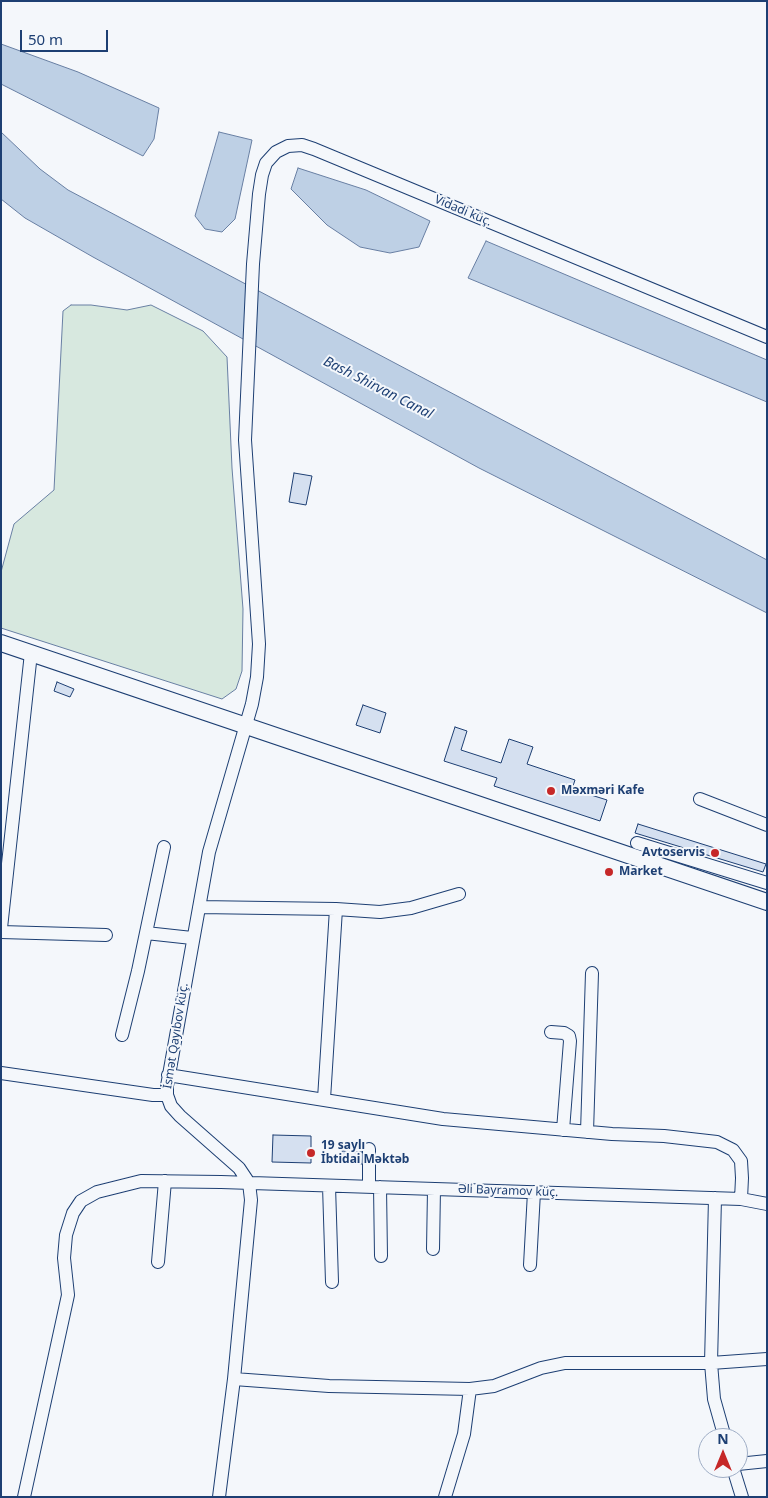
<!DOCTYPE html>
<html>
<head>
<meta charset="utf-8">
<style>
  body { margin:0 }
  #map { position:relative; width:768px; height:1498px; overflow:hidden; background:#f4f7fb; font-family:"Noto Sans",sans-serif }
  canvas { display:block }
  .frame { position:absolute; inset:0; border:2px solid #1d3f73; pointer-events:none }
  .north { position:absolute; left:698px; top:1428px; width:50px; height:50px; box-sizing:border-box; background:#f4f7fb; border:1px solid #9eadc5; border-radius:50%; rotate:0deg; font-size:14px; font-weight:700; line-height:20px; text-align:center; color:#1d3f73 }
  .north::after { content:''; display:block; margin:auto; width:18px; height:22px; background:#c62828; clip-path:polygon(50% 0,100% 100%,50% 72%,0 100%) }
  .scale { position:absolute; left:20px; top:30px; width:88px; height:22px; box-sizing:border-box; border:2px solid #1d3f73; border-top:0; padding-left:6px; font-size:15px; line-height:18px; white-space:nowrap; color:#1d3f73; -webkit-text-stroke:4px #f4f7fb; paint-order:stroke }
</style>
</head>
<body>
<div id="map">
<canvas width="768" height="1498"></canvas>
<div class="frame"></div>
<div class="north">N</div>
<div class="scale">50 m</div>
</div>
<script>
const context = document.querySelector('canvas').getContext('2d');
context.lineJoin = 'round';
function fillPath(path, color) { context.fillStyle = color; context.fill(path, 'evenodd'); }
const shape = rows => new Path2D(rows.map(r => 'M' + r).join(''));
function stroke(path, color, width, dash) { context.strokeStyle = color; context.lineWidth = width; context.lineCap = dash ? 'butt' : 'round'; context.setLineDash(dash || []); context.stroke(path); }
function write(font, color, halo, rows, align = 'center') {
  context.font = font + ' "Noto Sans",sans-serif'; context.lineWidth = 4; context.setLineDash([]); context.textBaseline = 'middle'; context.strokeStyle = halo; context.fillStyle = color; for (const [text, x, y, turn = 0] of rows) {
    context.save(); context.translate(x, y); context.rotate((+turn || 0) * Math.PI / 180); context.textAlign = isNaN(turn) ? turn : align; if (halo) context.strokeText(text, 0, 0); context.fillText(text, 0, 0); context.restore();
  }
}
const green = shape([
  [71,305,91,305,127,310,151,305,203,331,227,357,232,468,243,609,242,671,236,689,222,699,1,628,1,572,14,524,54,490,63,311,71,305]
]);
const water = shape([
  [1,44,78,72,159,108,154,139,143,156,1,84,1,44],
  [1,132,40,169,68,190,767,560,767,613,479,468,93,257,25,218,1,199,1,132],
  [219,132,252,140,235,219,222,232,205,229,195,216,219,132],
  [298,168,366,190,430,221,419,247,390,253,360,247,327,225,291,189,298,168],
  [486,241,767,360,767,402,468,278,486,241]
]);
const building = shape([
  [294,473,312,476,306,505,289,502,294,473],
  [57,682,74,689,70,697,54,691,57,682],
  [363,705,386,713,380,733,356,725,363,705],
  [455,727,467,731,461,750,501,763,509,739,533,747,527,764,575,780,572,789,607,800,600,821,494,786,497,778,444,761,455,727],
  [638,824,766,864,763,872,635,833,638,824],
  [273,1135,311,1136,311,1163,272,1162,273,1135],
  [342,1151,363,1152,362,1164,342,1163,342,1151]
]);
const minor = shape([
  [700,799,767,825],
  [637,843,767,883],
  [199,907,336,909,380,912,411,908,459,894],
  [1,928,31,653],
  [1,932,106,935],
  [146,933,192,938],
  [551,1032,564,1033,569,1036,570,1041,563,1130],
  [122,1035,138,971,164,847],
  [1,1073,153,1095,167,1095],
  [168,1075,443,1119,612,1134,664,1136,717,1142,733,1150,741,1161,742,1178,741,1199],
  [324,1099,336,909],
  [587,1132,592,973],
  [329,1186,332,1282],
  [369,1187,369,1149],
  [380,1187,381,1256],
  [715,1198,711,1363,714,1399,725,1438],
  [433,1249,434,1189],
  [158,1262,165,1181],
  [530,1265,534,1192],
  [234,1379,329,1386,470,1389,494,1386,541,1368,565,1363,711,1363,767,1359],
  [738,1464,767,1461],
  [733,1468,742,1497],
  [24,1497,68,1295,64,1258,66,1235,73,1213,81,1201,97,1192,141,1181,221,1182,741,1199,767,1204],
  [219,1497,234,1379,251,1200,249,1183,239,1168,180,1116,171,1106,167,1095,167,1086,209,852,252,704,257,677,259,644,245,440,253,264,259,194,262,175,266,163,276,152,288,146,302,145,314,149,767,337],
  [445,1497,464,1434,470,1389]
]);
const major = shape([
  [1,643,767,902]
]);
const markers = [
  [551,791,5,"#c62828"],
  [715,853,5,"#c62828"],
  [609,872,5,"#c62828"],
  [311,1153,5,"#c62828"]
];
const streetNames = [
  ["Vidadi küç.",463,211,23],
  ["İsmət Qayıbov küç.",176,1036,-81],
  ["Əli Bayramov küç.",508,1191,2]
];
const poiNames = [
  ["Məxməri Kafe",561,791],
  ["Avtoservis",705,853,"right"],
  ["Market",619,872],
  ["19 saylı",321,1146],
  ["İbtidai Məktəb",321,1160]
];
const waterNames = [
  ["Bash Shirvan Canal",378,388,27]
];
fillPath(green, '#d7e8df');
stroke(green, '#687fa3', 1);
fillPath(water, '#bed0e5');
stroke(water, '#687fa3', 1);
fillPath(building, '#d5e0f0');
stroke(building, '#1d3f73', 1);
stroke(minor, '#1d3f73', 14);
stroke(major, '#1d3f73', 18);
stroke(minor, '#f4f7fb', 12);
stroke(major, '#f4f7fb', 16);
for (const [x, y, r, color] of markers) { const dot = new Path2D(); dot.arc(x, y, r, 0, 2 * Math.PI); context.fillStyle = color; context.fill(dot); stroke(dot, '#f4f7fb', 2); }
write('12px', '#1d3f73', '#f4f7fb', streetNames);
write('bold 12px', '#1d3f73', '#f4f7fb', poiNames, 'left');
write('italic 14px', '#1d3f73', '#f4f7fb', waterNames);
</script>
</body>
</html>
